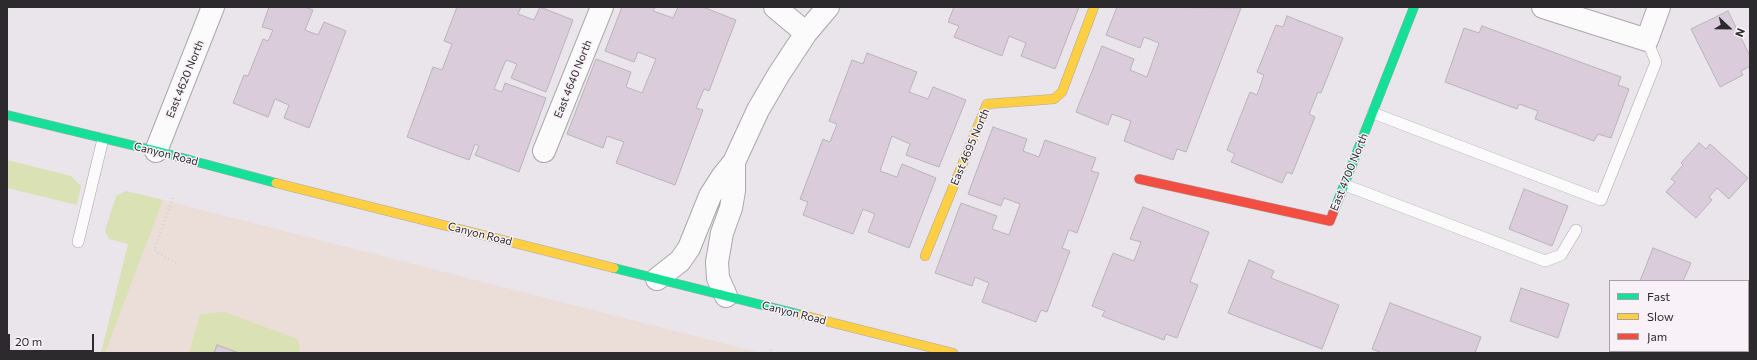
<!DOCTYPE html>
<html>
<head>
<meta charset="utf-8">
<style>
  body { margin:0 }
  #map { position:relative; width:1757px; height:360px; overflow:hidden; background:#eae5ea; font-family:Commissioner,sans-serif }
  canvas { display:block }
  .frame { position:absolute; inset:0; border:8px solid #2c2a2c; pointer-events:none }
  .legend { position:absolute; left:1609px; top:280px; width:140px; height:72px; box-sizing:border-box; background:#f8f2f8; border:1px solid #a6a2a6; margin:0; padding:5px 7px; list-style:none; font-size:12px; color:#2c2a2c }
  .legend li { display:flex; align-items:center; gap:8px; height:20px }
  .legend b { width:20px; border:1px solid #a6a2a6 }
  .north { position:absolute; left:1709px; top:8px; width:40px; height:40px; -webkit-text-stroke:3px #f8f2f8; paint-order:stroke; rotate:112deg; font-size:11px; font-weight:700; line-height:16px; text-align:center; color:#2c2a2c }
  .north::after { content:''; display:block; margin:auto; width:14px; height:18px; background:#2c2a2c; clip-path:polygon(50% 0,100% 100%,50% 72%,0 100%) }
  .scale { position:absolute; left:8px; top:334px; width:86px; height:18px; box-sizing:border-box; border:2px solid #2c2a2c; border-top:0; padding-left:5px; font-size:12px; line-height:14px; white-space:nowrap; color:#2c2a2c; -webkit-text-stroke:3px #f8f2f8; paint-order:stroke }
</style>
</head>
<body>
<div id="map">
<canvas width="1757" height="360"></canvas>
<div class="frame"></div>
<ul class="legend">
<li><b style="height:5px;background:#16e098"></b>Fast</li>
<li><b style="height:5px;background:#ffcf43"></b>Slow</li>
<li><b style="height:5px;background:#f24e42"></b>Jam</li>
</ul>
<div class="north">N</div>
<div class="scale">20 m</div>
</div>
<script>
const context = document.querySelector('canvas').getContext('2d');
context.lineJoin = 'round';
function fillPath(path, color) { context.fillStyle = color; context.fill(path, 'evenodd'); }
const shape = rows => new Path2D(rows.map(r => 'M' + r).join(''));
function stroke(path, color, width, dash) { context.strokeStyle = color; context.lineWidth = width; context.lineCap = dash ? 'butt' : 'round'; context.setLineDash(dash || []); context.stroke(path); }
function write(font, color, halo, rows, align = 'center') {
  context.font = font + ' Commissioner,sans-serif'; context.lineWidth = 3; context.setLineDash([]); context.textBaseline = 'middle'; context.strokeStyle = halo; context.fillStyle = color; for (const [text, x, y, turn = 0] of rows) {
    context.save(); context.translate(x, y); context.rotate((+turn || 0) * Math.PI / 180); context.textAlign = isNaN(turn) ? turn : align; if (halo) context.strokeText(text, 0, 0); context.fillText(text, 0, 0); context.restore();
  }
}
const education = shape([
  [163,200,761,353,104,353]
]);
const green = shape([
  [7,160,71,176,81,186,77,205,7,188],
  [126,191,163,200,105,353,101,353,128,244,109,239,105,231,116,196],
  [224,312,298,339,300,353,239,353,217,345,214,353,189,353,200,314]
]);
const building = shape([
  [269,7,305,7,313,10,305,30,318,35,324,22,346,31,309,128,284,118,289,105,275,99,268,117,233,103,244,75,248,76,263,39,268,41,273,30,262,27,269,7],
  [457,7,521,7,518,14,534,20,540,7,573,20,546,92,511,78,517,64,506,60,494,89,502,92,505,83,546,98,519,172,475,155,479,146,475,144,469,160,407,137,433,67,442,70,452,44,444,41,457,7],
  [622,7,655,7,653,11,673,18,678,7,703,7,736,20,709,91,704,89,696,108,703,110,675,185,616,163,624,142,607,136,603,148,567,134,596,59,631,72,626,87,642,93,656,59,638,52,634,62,605,51,622,7],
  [954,7,1079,7,1055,69,1021,56,1026,43,1009,36,1002,56,954,37,959,26,948,22,954,7],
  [1117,7,1241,8,1186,152,1177,149,1173,160,1124,141,1131,121,1112,114,1108,125,1076,112,1102,46,1134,59,1130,70,1147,77,1159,43,1144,37,1140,48,1106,35,1117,7],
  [1728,11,1750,56,1750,66,1741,71,1743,75,1720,87,1691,29,1728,11],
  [1287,16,1343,38,1321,93,1318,92,1309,114,1315,117,1292,174,1287,172,1282,183,1231,162,1235,154,1227,150,1250,92,1257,95,1264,75,1257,72,1276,25,1283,27,1287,16],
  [1482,26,1621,77,1618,85,1629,89,1611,138,1598,134,1594,141,1535,119,1538,111,1519,104,1517,109,1445,82,1464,28,1479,33,1482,26],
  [867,53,917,72,909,92,928,99,933,87,966,100,939,167,906,155,910,144,892,136,880,171,897,177,902,164,936,178,909,248,868,232,875,214,863,209,853,234,803,215,808,202,800,199,823,139,830,142,837,124,829,121,852,60,863,64,867,53],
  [993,127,1027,139,1023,151,1039,157,1045,140,1096,158,1091,171,1099,173,1077,233,1069,230,1062,248,1070,251,1047,312,1041,310,1036,322,982,302,989,283,975,277,972,286,935,273,961,203,997,216,992,229,1009,235,1020,204,1004,198,1001,206,968,194,993,127],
  [1699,143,1706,149,1710,144,1748,178,1729,199,1717,188,1709,197,1712,200,1696,218,1666,192,1675,182,1671,179,1683,165,1681,163,1699,143],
  [1524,189,1568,206,1552,246,1509,229,1524,189],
  [1143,207,1209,232,1190,282,1198,285,1177,338,1166,334,1164,340,1102,316,1105,311,1092,306,1113,253,1134,261,1141,242,1130,239,1143,207],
  [1653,248,1691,263,1683,281,1640,281,1653,248],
  [1249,260,1274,271,1271,278,1339,305,1322,349,1228,313,1249,260],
  [1521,288,1569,304,1558,338,1510,321,1521,288],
  [1390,303,1481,337,1475,353,1382,353,1372,349,1390,303],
  [217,345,239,353,214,353,217,345]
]);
const path = shape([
  [173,198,154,250,176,263],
  [767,353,772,349]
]);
const lane = shape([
  [1373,113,1601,200,1656,62,1647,40],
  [1345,185,1545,261,1561,255,1576,230],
  [78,242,103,139]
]);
const street = shape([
  [775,7,806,33],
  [1543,7,1647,40,1659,7],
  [156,151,213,7],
  [544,151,602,7],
  [657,279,680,261,689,248,710,196,722,177,734,162,758,110,779,74,806,33,828,7],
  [726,296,718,278,717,262,722,233,731,208,734,191,734,162],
  [1748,330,1750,324],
  [1740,353,1741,351]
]);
const fast = shape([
  [7,115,156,151,276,183],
  [1333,213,1414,7],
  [614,268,802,315]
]);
const slow = shape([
  [276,183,614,268],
  [925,256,987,104,1054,99,1062,92,1094,7],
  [802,315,953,353]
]);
const jam = shape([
  [1139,179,1330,221,1333,213]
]);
const streetNames = [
  ["East 4620 North",185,79,-68],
  ["East 4640 North",573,79,-68],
  ["East 4695 North",970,147,-67],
  ["Canyon Road",166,154,14],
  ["East 4700 North",1349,172,-68],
  ["Canyon Road",480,234,14],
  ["Canyon Road",794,313,14]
];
fillPath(education, '#ebded8');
fillPath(green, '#dae1b5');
fillPath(building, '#daccdb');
stroke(building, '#b7b4b7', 1);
stroke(lane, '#aaa7aa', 12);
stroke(street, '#aaa7aa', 24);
stroke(fast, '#aaa7aa', 10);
stroke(slow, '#aaa7aa', 10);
stroke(jam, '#aaa7aa', 10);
stroke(path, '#d4d2d4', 2.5, [1, 3]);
stroke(lane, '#fcfbfc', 11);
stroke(street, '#fcfbfc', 22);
stroke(fast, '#16e098', 9);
stroke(slow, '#ffcf43', 9);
stroke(jam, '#f24e42', 9);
write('11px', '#2c2a2c', '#f8f2f8', streetNames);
</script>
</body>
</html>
